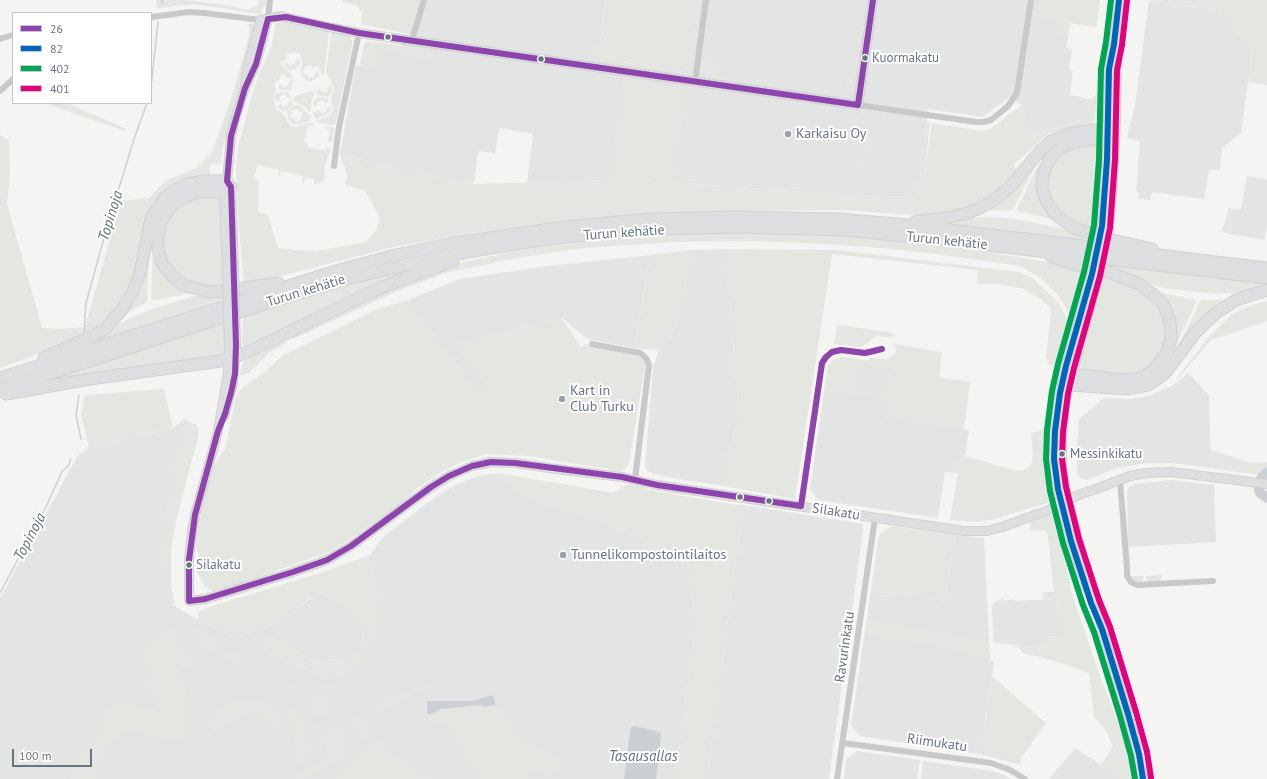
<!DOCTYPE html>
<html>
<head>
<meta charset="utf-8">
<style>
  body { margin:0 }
  #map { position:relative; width:1267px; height:779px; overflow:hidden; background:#f4f4f3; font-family:"PT Sans",sans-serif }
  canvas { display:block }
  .legend { position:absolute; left:12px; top:12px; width:140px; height:92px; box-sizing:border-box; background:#fff; border:1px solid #c2c8cc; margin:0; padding:5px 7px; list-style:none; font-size:12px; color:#677580 }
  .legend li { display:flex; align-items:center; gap:8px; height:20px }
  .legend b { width:20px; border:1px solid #c2c8cc }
  .scale { position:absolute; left:12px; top:749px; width:80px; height:18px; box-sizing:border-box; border:2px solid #677580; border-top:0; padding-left:5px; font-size:12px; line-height:14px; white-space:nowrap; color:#677580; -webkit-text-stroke:3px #fff; paint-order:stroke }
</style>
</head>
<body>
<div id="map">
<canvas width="1267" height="779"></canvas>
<ul class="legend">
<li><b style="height:5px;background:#8e44ad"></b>26</li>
<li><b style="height:5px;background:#0065bd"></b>82</li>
<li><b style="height:5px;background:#00a651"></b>402</li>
<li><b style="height:5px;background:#e5007d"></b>401</li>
</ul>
<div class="scale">100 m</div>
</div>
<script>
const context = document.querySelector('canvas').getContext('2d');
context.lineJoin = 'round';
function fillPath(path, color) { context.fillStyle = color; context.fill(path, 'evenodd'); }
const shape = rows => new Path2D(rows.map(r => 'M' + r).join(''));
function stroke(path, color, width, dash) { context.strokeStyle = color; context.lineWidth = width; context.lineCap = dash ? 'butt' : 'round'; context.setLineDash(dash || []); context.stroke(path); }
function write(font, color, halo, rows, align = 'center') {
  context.font = font + ' "PT Sans",sans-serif'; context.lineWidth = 4; context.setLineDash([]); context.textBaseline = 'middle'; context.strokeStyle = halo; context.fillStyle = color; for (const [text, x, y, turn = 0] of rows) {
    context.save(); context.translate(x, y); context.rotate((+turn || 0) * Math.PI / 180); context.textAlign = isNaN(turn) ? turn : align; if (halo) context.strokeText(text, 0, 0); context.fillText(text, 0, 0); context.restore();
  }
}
const built = shape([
  [425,0,606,0,598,56,604,59,682,72,690,66,700,0,1100,0,1096,27,1070,23,1066,48,1072,49,1069,69,1073,70,1070,95,1092,100,1078,122,1032,133,1022,105,1009,97,983,117,928,109,919,186,916,197,845,195,657,181,608,180,527,183,533,134,499,128,495,153,478,151,474,184,380,164,340,153,356,65,362,66,382,50,400,50,403,39,414,35],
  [1149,1,1218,11,1252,52,1241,133,1222,148,1220,170,1209,170,1204,199,1152,192,1150,200,1138,198,1139,192,1136,191,1140,141,1127,138,1135,105],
  [1247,176,1267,180,1267,225,1264,240,1230,234,1235,210,1241,209],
  [725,249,739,416,718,485,666,477,649,472,645,467,653,367,659,350,670,337,683,309,691,250],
  [650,255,635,348,587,339,562,318,454,343,488,387,477,390,408,300,460,279,540,267],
  [842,357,890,364,883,418,969,430,965,456,961,455,958,473,945,472,938,518,818,500,810,489,827,371,829,365,833,360],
  [1188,373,1209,395,1211,468,1171,463,1146,463,1117,468,1087,480,1080,478,1077,473,1077,448,1079,419,1104,398,1131,399,1149,396,1172,386],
  [184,419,160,550,164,597,171,604,198,620,237,638,288,619,309,599,323,593,352,613,364,630,361,647,340,664,313,662,293,648,281,633,252,645,303,669,324,676,343,674,381,628,375,581,369,566,370,555,383,537,433,499,455,485,479,476,498,473,513,490,624,530,651,544,676,552,688,563,696,621,675,779,0,779,0,598,78,455,89,448,173,428],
  [1171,480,1214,485,1216,542,1128,547,1127,492,1128,488,1134,484],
  [743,505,858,523,862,524,863,530,829,779,707,779],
  [955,535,984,538,990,660,994,661,980,754,860,736,851,725,871,591,945,601],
  [1013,599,1014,601,1056,599,1060,636,1048,637,1048,645,1019,647,1019,640,994,641,992,608,1003,608,1003,601],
  [1075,748,1123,779,1049,779],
  [857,751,920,760,917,779,844,779,846,759],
  [923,761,992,771,1004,775,1011,779,921,779]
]);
const green = shape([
  [156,0,183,0,226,5,248,10,257,5,259,0,266,0,266,5,264,6,261,13,258,14,196,4,157,8],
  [342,0,425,0,414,35,361,24,362,13,356,5,343,2],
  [606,0,700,0,690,66,687,70,683,72,604,59,598,56],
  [1039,0,1100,0,1096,27,1070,23,1068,39,1055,36,1061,22,1034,20],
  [1146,0,1267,0,1267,85,1248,82,1252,52,1218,11],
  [281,20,289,20,328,31,329,33,324,74,321,74,318,66,312,68,311,65,304,67,305,70,300,72,302,63,301,55,299,53,297,54,296,52,285,54,287,59,283,60,284,63,283,64,282,60,280,61,284,68,291,74,293,82,290,90,280,90,278,87,282,84,283,88,289,85,289,82,292,81,290,77,287,78,285,74,279,76,280,80,274,83,276,90,273,98,276,109,283,114,290,125,296,127,308,123,314,124,314,126,308,125,304,142,307,143,307,147,326,151,327,147,331,148,324,168,325,175,324,180,321,182,315,184,314,183,314,179,306,177,304,182,302,181,303,176,281,171,280,176,278,175,279,170,258,165,253,178,259,180,258,212,268,215,278,248,296,250,317,251,366,242,376,231,380,218,365,191,345,185,347,176,345,168,340,155,340,153,380,164,474,184,608,180,623,78,679,86,686,95,674,179,626,181,657,181,845,195,916,197,919,186,927,121,930,121,925,172,932,123,982,131,990,129,1022,105,1032,133,1078,122,1098,90,1094,122,1091,124,1049,133,1013,165,1019,171,1011,181,985,201,962,211,923,216,843,210,728,211,652,213,573,220,472,233,389,248,277,277,244,285,238,213,236,165,238,148,250,102,259,74,271,48,276,23],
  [252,23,255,28,237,100,222,151,221,163,218,165,212,164,209,169,210,177,171,188,126,295,107,321,82,337,25,359,0,368,0,135,9,141,10,174,7,204,42,328,60,329,85,327,121,201,149,198,165,181,196,168,212,152,234,91,249,35,249,26,247,24],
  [333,32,349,35,353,41,335,125,334,125,316,122,316,121,330,115,333,111,331,99,334,88,326,72,331,35],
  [368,41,433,50,435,53,434,59,430,61,399,54,400,50,382,50,374,67,362,66,360,63,364,44],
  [706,46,717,47,714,71,718,72,716,75,728,76,727,81,708,78,703,72,702,67],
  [300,59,300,65,294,70,289,70,284,65,288,63,290,66,296,63,295,61],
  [303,72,304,75,307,74,308,78,315,76,314,73,318,72,320,76,311,81,308,81,302,77,301,73],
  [852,72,856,73,853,91,847,97,840,97,842,92,845,89,847,76,851,77],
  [331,86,332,90,328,97,318,95,314,87,315,87,317,90,320,89,322,93,328,91,327,88],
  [311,91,314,92,314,94,311,103,311,110,309,112,303,105,295,102,293,97],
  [288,92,292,99,290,100,289,97,287,98,285,94,279,96,280,100,275,101,275,96,277,93],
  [317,97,327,98,329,101,325,103,323,100,317,102,318,105,313,106,314,101],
  [291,101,293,105,286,111,283,111,278,108,278,106,281,104,283,107,289,105,288,102],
  [44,103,67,103,126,129,125,131],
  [294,105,300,106,304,110,299,112,298,109,292,111,292,114,288,116,287,112],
  [331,106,331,110,329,113,316,119,314,116,313,116,314,112,320,110,321,113,327,111,327,108],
  [860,109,866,111,865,115,862,115,858,124,853,159,850,159],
  [305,111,311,117,309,118,310,121,295,125,291,123,288,118,289,116,291,119,294,118,296,122,302,120,301,116,303,115,302,112],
  [326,126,335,128,332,142,331,143,328,140,330,130,325,128],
  [864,142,867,143,864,169,861,168],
  [1096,144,1099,184,1096,225,1094,231,1084,229,1058,214,1045,188,1052,162,1069,148],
  [1100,146,1103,151,1103,189,1099,147],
  [1043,154,1035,166,1013,210,982,211],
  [1047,154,1041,169,1058,221,1018,211,1017,208,1037,168],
  [194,197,218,197,221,200,224,288,216,289,182,280,166,261,162,241,165,226,176,208],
  [1229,208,1235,210,1230,234,1222,231],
  [968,217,981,217,1009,218,1055,227,1095,238,1094,242,940,223],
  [756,232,792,234,828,234,949,246,1047,262,1087,271,1075,312,1071,316,1064,304,1056,293,1042,279,1024,268,1014,265,944,255,883,248,826,244,755,241,675,242,584,248,522,257,446,273,400,290,293,339,291,336,322,319,440,268,469,261,520,250,584,242,638,236],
  [153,247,158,262,195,292,151,301],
  [725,249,837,250,1018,272,1032,278,1052,296,1061,307,1068,322,1055,364,1051,366,1047,361,1046,356,1051,313,1050,307,1039,298,1024,289,999,284,977,284,978,270,832,254,795,499,718,485,739,416],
  [691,250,683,309,670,337,659,350,635,348,650,255],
  [149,253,147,302,120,317],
  [433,264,248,347,244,346,242,344,243,315,334,288],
  [1107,265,1267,283,1267,287,1246,292,1215,294,1164,288,1145,283,1106,269],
  [1104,275,1116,277,1155,297,1170,331,1159,361,1134,377,1083,370,1080,365,1080,355],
  [1158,292,1196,300,1192,312,1173,350],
  [224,293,225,299,70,351,121,323,151,309,195,296],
  [408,300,477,390,488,387,453,343,562,318,579,345,584,348,583,346,585,344,638,356,643,359,645,362,645,366,629,463,627,467,624,470,620,471,528,456,486,454,459,463,441,472,416,489,397,507,344,543,328,552,215,593,205,586,197,573,199,556,195,543,196,531,210,470,225,449,236,397,241,389,246,385,262,374,282,356,375,310],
  [1201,300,1229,300,1171,359,1177,348],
  [1267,301,1267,321,1211,340,1177,380,1176,379,1208,338,1231,315,1242,309],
  [225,323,226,358,28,387],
  [840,325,888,332,895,334,894,336,890,337,881,337,880,335,877,336,861,347,834,344,837,326],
  [286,341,287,342,269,353,249,373,240,376,241,368,244,361],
  [895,344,942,352,939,377,970,382,964,430,883,418,885,400,824,391,829,365,833,360,842,357,859,359,857,375,861,376,859,390,882,394,885,380,888,380,889,369,868,366,868,361,870,358,888,359,896,352],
  [164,389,173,428,89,448,81,415,85,395],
  [184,419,198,426,198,437,176,521,171,549,171,586,175,604,171,604,164,597,159,553],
  [1045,428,1043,452,1044,471,1050,502,995,519,977,522,950,520,961,455,1013,470,1021,471,1028,467,1032,462,1033,455,1031,433,1043,430],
  [1211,450,1251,463,1267,462,1267,476,1211,468],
  [498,473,613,493,627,485,640,484,648,490,736,505,743,505,707,779,675,779,696,621,688,563,676,552,651,544,624,530,530,501,513,490],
  [1046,516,1053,515,1055,517,1073,597,1100,676,1128,749,1132,779,1123,779,1101,765,1113,747,1108,734,1102,726,1094,717,1089,673,1051,660,1023,653,1018,647,1012,644,996,643,993,640,992,607,993,603,1003,598,1003,608,992,608,994,641,1019,640,1020,647,1048,645,1048,637,1059,636,1056,599,1044,599,1043,593,1054,591,1047,531,1029,530,1030,524,1034,520],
  [891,526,955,535,945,601,871,591,879,535],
  [1128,544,1131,576,1144,576,1142,583,1135,582,1131,577],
  [370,555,369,566,375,581,380,601,381,628,357,666,343,674,324,676,303,669,252,645,281,633,293,648,313,662,340,664,361,647,364,630,352,613,323,593,308,599,288,619,237,638,198,620,198,612,212,606,321,573],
  [1162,575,1162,579,1158,582,1148,582,1147,580,1146,576],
  [867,620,939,631,989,644,990,660,936,646,864,636],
  [171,627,174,628,193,661,193,665,180,670,190,705,189,724,191,735,184,739,173,741,124,731,116,737,109,748,96,779,70,779,73,753,88,750,93,734,102,729,104,708,109,704,118,702,153,708,156,707,140,651],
  [195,627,215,637,226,645,211,651,205,650,197,644,194,640,192,628],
  [227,652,232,652,247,658,239,664,234,662,224,656,223,655],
  [992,676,1046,723,1021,758,1021,765,980,754],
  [438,681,437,683,422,690,383,711,376,713,372,713,370,711,373,706,389,697],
  [290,682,297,683,302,691,280,686],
  [319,682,340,683,330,691,326,690,317,685],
  '308 706a12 12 0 1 1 24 0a12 12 0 1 1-24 0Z',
  [249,698,259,699,273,707,280,715,286,731,287,740,285,742,283,743,280,743,260,711,258,710,214,733,210,739,204,742,203,742,202,738,215,712,234,700],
  [480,705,484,707,492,706,507,711,515,720,516,731,535,746,559,757,566,763,567,769,551,776,528,772,522,779,479,779,463,762,457,750,455,737,448,727,427,722,425,719,427,714,432,714,441,709],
  [293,706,296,707,306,722,312,746,312,753,309,758,297,766,296,765,296,750,293,737,286,715,288,708],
  [349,713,355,713,362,717,374,729,374,733,366,740,362,740,359,738,348,717],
  [332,720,338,721,342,724,349,736,352,746,350,751,343,758,308,779,288,779,313,763,327,761,325,737,330,722],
  [313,723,323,726,319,742,317,742],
  [377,740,381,740,389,750,434,779,334,779,340,771,360,752]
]);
const water = shape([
  [493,695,496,705,484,707,480,705,441,709,432,714,427,714,427,701,472,701],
  [634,726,660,732,661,735,656,779,624,779,630,731,631,727]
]);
const stream = shape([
  [162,3,162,0],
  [151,88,158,22],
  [84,332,86,303,109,220,135,136,147,103],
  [79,395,76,415,81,439],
  [0,593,46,507,62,471,68,466,71,459]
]);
const river = shape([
  [1267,473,1262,477,1258,485,1260,493,1267,498]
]);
const street = shape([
  [151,17,189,12,204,13,260,20],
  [268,19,270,0],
  [0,39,13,35],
  [412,40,424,0],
  [695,82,706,0],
  [0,91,13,79],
  [858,105,976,122,984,122,991,120,1008,106,1017,93,1031,0],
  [334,166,339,127,359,33],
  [592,344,640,353,646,358,649,365,635,479],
  [1120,480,1127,569,1127,576,1131,582,1137,585,1213,581],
  [801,506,822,363,826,357,832,352,841,350,865,353,882,349],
  [843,743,991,763,1010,770,1025,779],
  [837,779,875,518]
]);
const secondary = shape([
  [245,88,246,75,260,20,281,16,332,28,359,33,858,105,873,0],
  [229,185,231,187,234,269],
  [1102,226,1107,160,1109,69,1111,55,1114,44,1119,0],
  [1109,227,1113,184,1116,119,1117,55,1115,44],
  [227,272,224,192,227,181,231,136,235,119,245,88,256,64,268,19],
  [1099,276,1066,398,1062,434,1062,468,1068,500,1102,629,1133,732,1143,779],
  [229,348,228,373,218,431,195,515,192,530,189,560,189,601,205,599,293,572,327,560,351,546,431,487,449,476,472,466,491,462,515,463,549,468,622,477,657,485,964,531,987,531,1002,527,1049,510,1076,496,1104,486,1130,476,1146,473,1171,472,1267,484],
  [224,417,233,384,236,345],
  [1087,589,1071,541,1061,504,1055,472,1054,449,1056,415,1060,393,1066,366,1092,274]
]);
const highway = shape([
  [1107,138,1086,140,1072,143,1063,147,1054,154,1049,160,1043,175,1042,188,1046,201,1056,215,1074,228,1113,240,1152,249],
  [231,187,224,192,201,192,192,194,179,200,169,209,161,222,158,235,158,249,162,263,172,276,184,285,208,292,225,291,278,283],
  [915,222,947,218,967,213,982,207,994,200,1012,185,1039,152,1051,141,1068,134,1108,128],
  [1052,257,1070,263,1109,272,1139,284,1154,295,1163,304,1170,321,1171,340,1166,354,1154,369,1145,376,1136,379,1121,380,1072,374],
  [44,358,95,335,106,328,123,308,133,291,140,273,151,218,164,198,177,189,187,184,206,181,227,181],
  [0,378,339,270,396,255,454,243,564,227,652,219,739,217,839,219,908,225,1267,268],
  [1069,385,1129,389,1148,385,1159,378,1166,372,1196,332,1216,313,1236,300,1267,290],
  [0,390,264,304,343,280,400,266,468,252,521,243,565,237,652,229,737,227,846,230,962,242,1267,278],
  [6,394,90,379,228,360,252,350,376,290,405,278,453,261]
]);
const secondaryBridge = shape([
  [234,269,236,345],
  [227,272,229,348],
  [1092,274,1102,226],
  [1099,276,1109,227]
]);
const bus1 = shape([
  [268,19,286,17,359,33,858,105],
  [858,105,873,0],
  [801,506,822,363,826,357,832,352,841,350,865,353,882,349],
  [189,601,205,599,293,572,327,560,351,546,431,487,449,476,472,466,491,462,515,463,622,477,657,485,801,506],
  [189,601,189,560,195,515,218,431,225,414,231,393,235,374,236,345,231,187,227,181,231,136,245,88,256,64,268,19]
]);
const bus2 = shape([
  [1119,0,1114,44,1109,69,1107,160,1102,226,1092,274,1066,366,1060,393,1055,431,1054,459,1058,489,1071,541,1091,603,1102,629,1128,714,1139,754,1143,779]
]);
const bus3 = shape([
  [1111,0,1106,42,1101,69,1099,160,1094,225,1084,272,1058,364,1052,391,1047,430,1046,459,1050,491,1063,543,1083,605,1094,632,1120,716,1131,756,1135,779]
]);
const bus4 = shape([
  [1127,1,1122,45,1117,70,1115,160,1110,228,1100,276,1074,368,1068,394,1063,432,1062,459,1066,487,1079,539,1099,600,1110,627,1136,712,1147,752,1151,778]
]);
const markers = [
  [388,37,3.5,"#677580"],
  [865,58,3.5,"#677580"],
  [541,59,3.5,"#677580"],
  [788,134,4,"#98a1a8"],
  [562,399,4,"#98a1a8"],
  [1062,454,3.5,"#677580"],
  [740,497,3.5,"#677580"],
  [769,501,3.5,"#677580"],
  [563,555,4,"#98a1a8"],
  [189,565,3.5,"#677580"]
];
const busNames = [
  ["Kuormakatu",872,58],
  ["Messinkikatu",1070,454],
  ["Silakatu",196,565]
];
const poiNames = [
  ["Karkaisu Oy",796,134],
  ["Kart in",570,391],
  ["Club Turku",570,407],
  ["Tunnelikompostointilaitos",571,555]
];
const streetNames = [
  ["Turun kehätie",624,233,-4],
  ["Turun kehätie",947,241,6],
  ["Turun kehätie",306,291,-17],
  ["Silakatu",836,512,9],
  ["Ravurinkatu",845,647,-82],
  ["Riimukatu",937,743,8]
];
const waterNames = [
  ["Topinoja",111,216,-73],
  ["Topinoja",30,537,-62],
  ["Tasausallas",643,757]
];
fillPath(built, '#e3e4e4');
fillPath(green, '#e4e6e2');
fillPath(water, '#cad0d4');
stroke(stream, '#cad0d4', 1.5);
stroke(river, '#cad0d4', 10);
stroke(secondary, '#d1d1d1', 10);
stroke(highway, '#d0d1d1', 13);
stroke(street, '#c8caca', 6);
stroke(secondary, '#dddedf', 8);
stroke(highway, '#dddedf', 11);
stroke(secondaryBridge, '#d1d1d1', 10, []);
stroke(secondaryBridge, '#dddedf', 8);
stroke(bus1, '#8e44ad', 6);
stroke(bus2, '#0065bd', 6);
stroke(bus3, '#00a651', 6);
stroke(bus4, '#e5007d', 6);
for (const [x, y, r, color] of markers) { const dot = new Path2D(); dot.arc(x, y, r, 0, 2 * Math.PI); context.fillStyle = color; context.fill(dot); stroke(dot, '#fff', 1.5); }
write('13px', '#677580', '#fff', busNames, 'left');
write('14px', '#677580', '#fff', poiNames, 'left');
write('14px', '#677580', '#fff', streetNames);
write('italic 15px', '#63767d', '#fff', waterNames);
</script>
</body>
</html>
